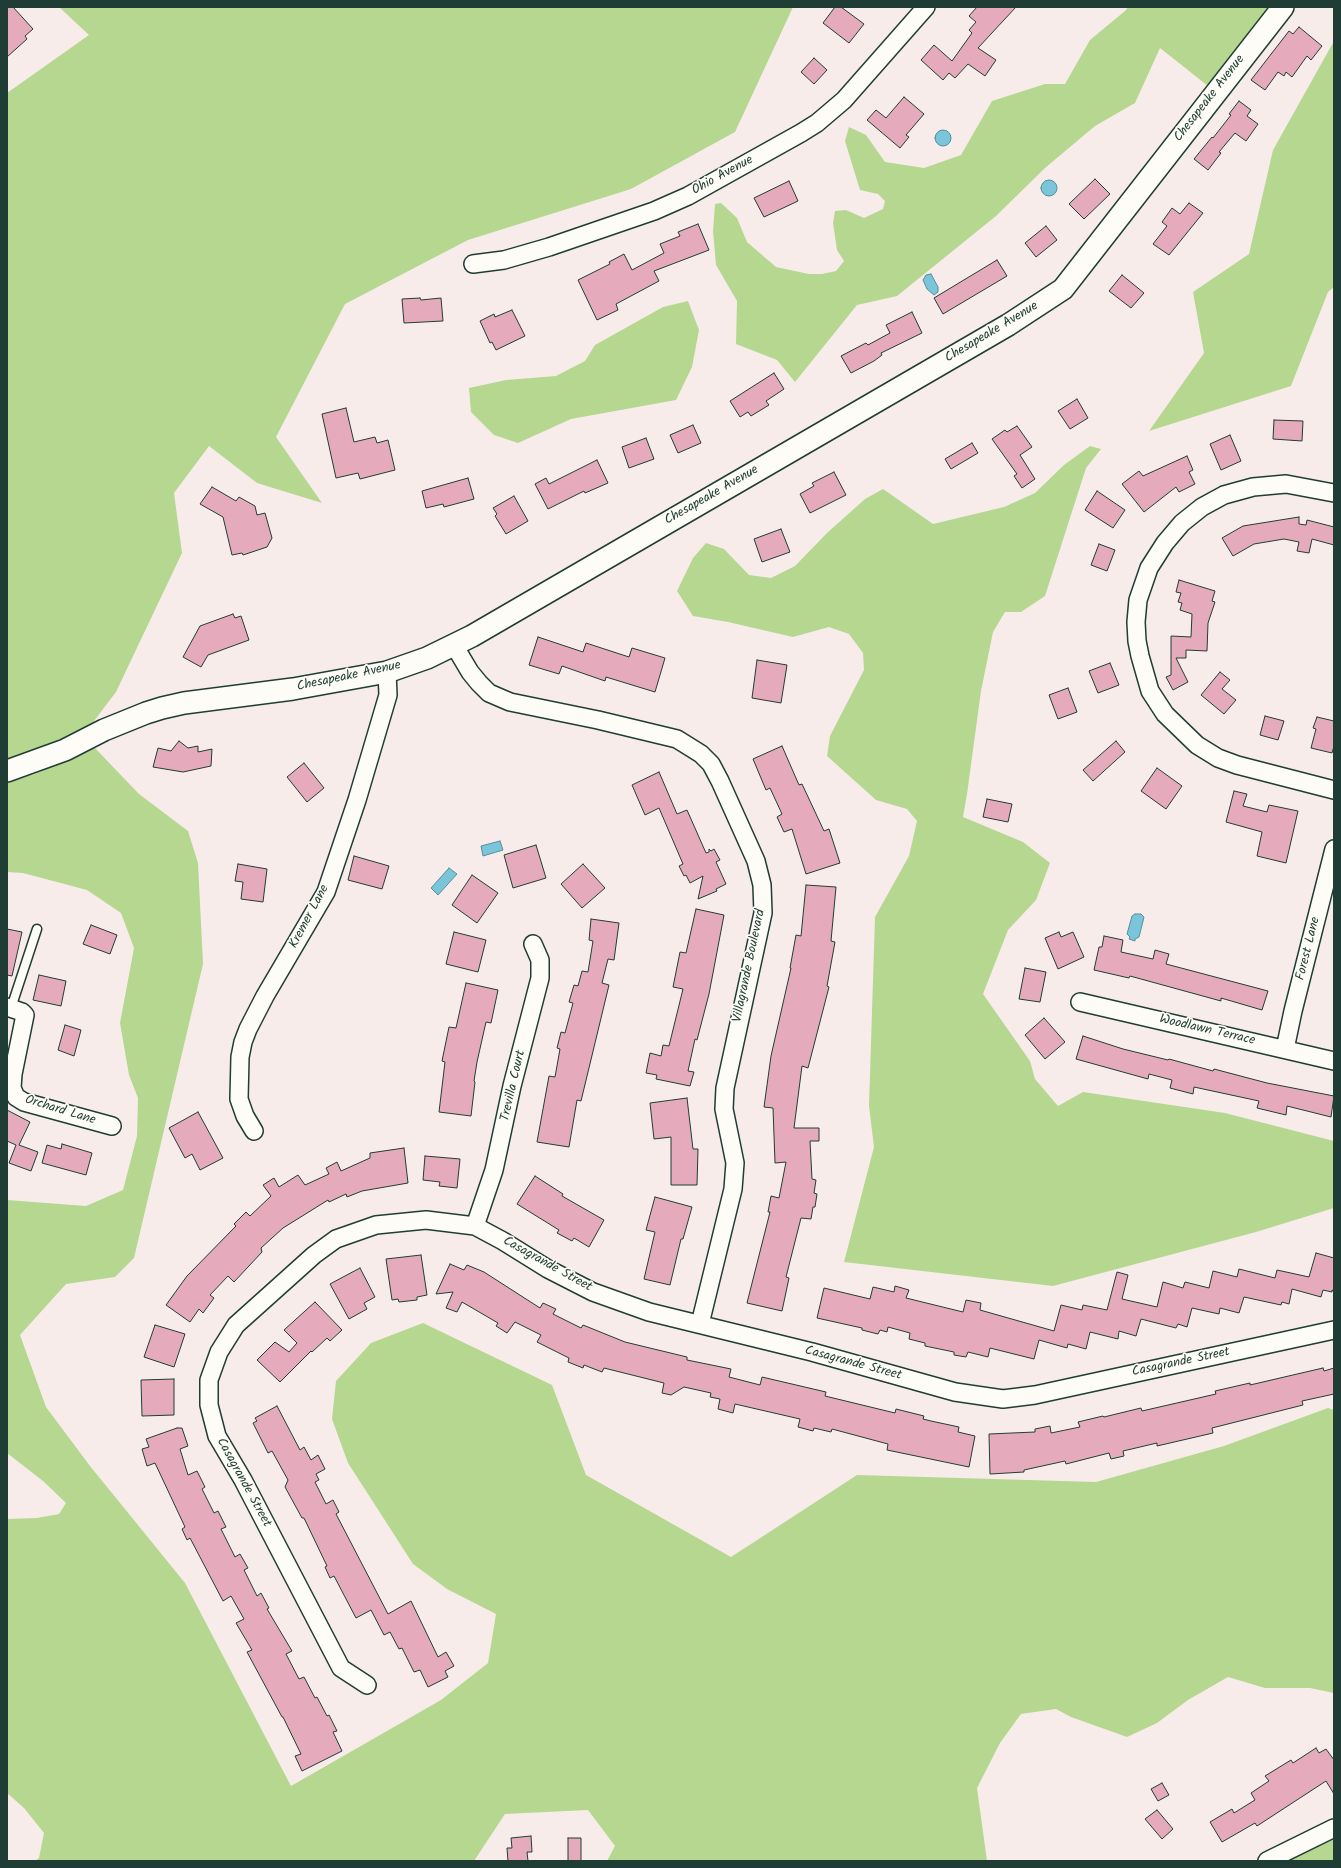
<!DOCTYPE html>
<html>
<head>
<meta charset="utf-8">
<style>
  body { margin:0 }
  #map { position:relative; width:1341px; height:1868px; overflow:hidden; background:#f8eceb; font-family:Kalam,sans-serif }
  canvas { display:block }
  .frame { position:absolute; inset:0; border:8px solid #1f3d34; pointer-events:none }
</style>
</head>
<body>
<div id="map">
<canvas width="1341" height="1868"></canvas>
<div class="frame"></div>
</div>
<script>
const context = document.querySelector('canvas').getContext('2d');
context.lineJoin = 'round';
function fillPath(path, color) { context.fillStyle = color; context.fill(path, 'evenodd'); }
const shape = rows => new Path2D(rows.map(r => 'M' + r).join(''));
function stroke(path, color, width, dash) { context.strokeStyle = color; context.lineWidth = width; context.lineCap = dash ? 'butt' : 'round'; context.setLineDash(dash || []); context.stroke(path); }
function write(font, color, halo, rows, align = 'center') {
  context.font = font + ' Kalam,sans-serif'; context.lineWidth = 3.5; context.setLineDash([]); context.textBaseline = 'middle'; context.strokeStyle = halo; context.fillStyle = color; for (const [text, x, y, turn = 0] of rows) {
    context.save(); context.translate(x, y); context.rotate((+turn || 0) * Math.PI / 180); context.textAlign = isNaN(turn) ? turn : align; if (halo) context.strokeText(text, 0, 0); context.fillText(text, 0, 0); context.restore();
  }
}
const green = shape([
  [59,7,793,7,735,132,631,189,468,240,345,304,276,437,322,503,257,483,209,446,174,493,182,553,116,692,91,725,26,755,7,760,7,93,89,35],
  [1128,7,1270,7,1208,86,1160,48,1135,103,1095,126,1045,168,996,216,897,296,857,305,795,382,777,360,736,344,737,301,716,265,713,231,715,204,721,203,737,218,747,242,776,267,809,274,822,274,836,271,844,261,837,250,833,223,835,211,846,210,864,218,883,209,885,201,878,194,860,190,845,141,849,127,866,135,885,162,924,168,961,155,992,101,1045,84,1065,84,1090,40,1125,11],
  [1334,41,1334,287,1328,292,1291,386,1149,431,1204,353,1193,292,1249,254,1273,150],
  [688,301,699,330,692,367,676,400,571,419,518,443,494,435,471,412,469,388,506,380,556,376,585,361,595,345,663,307],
  [1090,446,1101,449,1086,468,1045,596,1021,612,1005,612,993,632,981,691,967,794,963,817,1023,842,1050,863,1036,900,1008,930,983,994,1030,1061,1035,1079,1058,1106,1083,1092,1225,1113,1334,1141,1334,1208,1256,1232,1053,1286,844,1262,874,1147,869,1106,875,917,909,856,917,821,907,809,876,800,827,756,830,736,864,670,863,653,849,634,829,627,793,637,728,622,693,616,677,591,693,558,706,543,724,549,749,575,771,578,795,566,827,533,865,499,883,489,933,524,1004,507,1035,493,1064,465],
  [95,748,139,794,188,831,198,863,203,964,134,1258,115,1277,66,1284,20,1335,46,1407,90,1466,185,1583,291,1786,441,1700,488,1663,496,1614,447,1589,413,1564,348,1463,332,1419,336,1381,371,1343,423,1323,552,1385,586,1475,731,1557,857,1475,1096,1482,1224,1446,1328,1408,1334,1410,1334,1693,1310,1688,1265,1688,1228,1677,1188,1700,1157,1723,1127,1737,1071,1717,1056,1709,1021,1714,1000,1743,977,1788,987,1861,607,1861,615,1846,588,1810,505,1814,474,1861,35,1861,39,1858,44,1833,24,1808,7,1793,7,1519,37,1518,59,1514,66,1503,43,1481,7,1453,7,1200,86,1206,123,1190,137,1136,138,1098,129,1075,120,1023,134,948,121,913,87,890,23,873,7,872,7,782,35,774],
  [1334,1839,1334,1861,1289,1861,1294,1858]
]);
const water = shape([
  '935 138a8 8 0 1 1 16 0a8 8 0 1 1-16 0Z',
  '1041 188a8 8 0 1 1 16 0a8 8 0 1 1-16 0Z',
  [931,274,938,287,938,292,934,295,927,289,923,280,926,275,931,274],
  [500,841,503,850,483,856,481,846,500,841],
  [449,868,457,874,438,895,431,888,449,868],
  [1135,914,1141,914,1144,917,1139,937,1135,939,1135,941,1129,939,1130,937,1127,934,1132,916,1135,914]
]);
const building = shape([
  [7,7,13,7,33,29,25,36,27,39,7,57,7,7],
  [835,7,841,7,864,24,849,43,823,23,835,7],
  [977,7,1016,7,978,48,996,60,985,76,968,64,955,78,949,73,943,80,921,60,934,45,952,61,972,33,969,30,976,22,969,16,977,7],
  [1299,27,1322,46,1311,60,1307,56,1292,77,1286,72,1284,76,1278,72,1265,90,1251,80,1289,31,1293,34,1299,27],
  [814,58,827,70,814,84,801,72,814,58],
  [904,97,924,114,906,135,909,137,900,148,867,120,876,110,886,118,904,97],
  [1239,101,1251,110,1247,116,1258,124,1246,141,1235,133,1219,152,1221,153,1208,170,1194,159,1212,137,1213,138,1231,115,1229,114,1239,101],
  [1095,179,1110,194,1084,219,1069,204,1095,179],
  [789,181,798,201,764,217,754,198,789,181],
  [1189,203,1203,213,1169,255,1153,244,1167,226,1162,222,1172,208,1180,214,1189,203],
  [698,224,709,250,654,271,659,281,616,304,618,310,597,320,578,280,610,264,609,262,624,254,632,270,664,253,660,244,680,236,678,232,698,224],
  [1046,226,1057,240,1036,257,1025,243,1046,226],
  [997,260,1007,276,943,314,934,298,997,260],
  [1122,275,1144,293,1131,308,1109,291,1122,275],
  [420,298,421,300,441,298,443,321,404,323,402,299,420,298],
  [512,310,525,336,496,350,492,342,490,343,480,321,494,314,495,317,512,310],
  [912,312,922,333,881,353,882,355,874,361,851,373,841,356,866,343,868,345,890,333,886,325,912,312],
  [774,373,784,389,766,401,769,405,751,416,748,412,740,417,730,401,774,373],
  [1077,399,1088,418,1070,429,1058,411,1077,399],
  [346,408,354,442,375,437,377,443,388,440,395,470,360,479,358,473,336,478,322,414,346,408],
  [1274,420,1303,421,1302,441,1273,439,1274,420],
  [693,425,701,443,678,453,670,435,693,425],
  [1017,426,1032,447,1020,455,1035,479,1022,488,1014,476,1017,474,992,439,1005,430,1007,432,1017,426],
  [1230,435,1241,461,1221,470,1210,444,1230,435],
  [646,438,654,459,629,468,622,447,646,438],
  [972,443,978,453,951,469,945,459,972,443],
  [1187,456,1193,470,1189,472,1195,484,1179,492,1176,487,1144,512,1122,484,1139,471,1143,476,1187,456],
  [597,460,608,483,585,493,584,491,548,509,535,484,546,478,549,484,597,460],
  [834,472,846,495,810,513,800,494,814,486,812,483,834,472],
  [468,478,474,499,444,507,443,504,426,508,422,491,468,478],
  [212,487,236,501,239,497,255,506,257,515,265,513,272,538,267,547,243,555,242,553,232,555,223,517,200,504,212,487],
  [1097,491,1125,510,1113,528,1085,510,1097,491],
  [514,496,528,521,506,534,495,516,497,514,493,508,514,496],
  [1299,517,1299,524,1306,525,1307,520,1334,527,1334,545,1312,539,1309,553,1297,551,1299,542,1284,539,1254,544,1233,556,1222,538,1243,526,1299,517],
  [781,529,790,552,762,562,754,539,781,529],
  [1099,544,1115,550,1107,571,1091,565,1099,544],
  [1179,580,1215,591,1212,601,1215,602,1208,623,1207,651,1186,650,1186,658,1176,658,1188,682,1173,690,1166,677,1171,675,1171,636,1191,637,1192,614,1180,610,1182,603,1178,602,1181,593,1176,592,1179,580],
  [233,614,235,618,241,616,249,640,208,655,201,667,183,657,200,626,233,614],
  [538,637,583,652,586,643,629,657,632,648,665,658,655,692,606,677,605,681,562,666,559,674,529,665,538,637],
  [757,660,787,665,781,703,752,698,757,660],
  [1110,663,1119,685,1098,693,1089,671,1110,663],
  [1220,672,1230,680,1222,689,1236,700,1224,714,1201,695,1220,672],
  [1068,688,1077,712,1058,719,1049,695,1068,688],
  [1265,716,1284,721,1278,740,1260,735,1265,716],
  [1317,717,1334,721,1334,746,1332,753,1311,748,1316,729,1313,728,1317,717],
  [179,741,188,748,198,746,198,752,212,749,211,766,183,772,153,767,158,748,171,751,179,741],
  [1116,741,1125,752,1093,781,1083,770,1116,741],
  [782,746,799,785,802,784,824,831,829,829,840,863,806,874,792,829,784,832,777,817,782,814,770,788,766,790,753,759,782,746],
  [304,763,324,788,307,802,287,777,304,763],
  [1157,768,1182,786,1166,809,1141,791,1157,768],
  [659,772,677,814,687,810,706,853,709,852,709,849,711,851,714,849,720,860,716,862,726,884,716,889,717,891,698,899,703,876,690,883,686,875,684,876,679,866,683,864,659,808,645,815,632,785,659,772],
  [1234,791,1247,794,1243,806,1267,812,1269,805,1298,811,1286,863,1257,856,1262,832,1226,822,1234,791],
  [987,799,1012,804,1008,822,983,817,987,799],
  [536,845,546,878,513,888,504,855,536,845],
  [354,856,389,866,382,889,348,880,354,856],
  [238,864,267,869,263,902,241,899,243,882,235,881,238,864],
  [583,864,605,888,582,908,561,884,583,864],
  [472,875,498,893,477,923,452,905,472,875],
  [806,885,836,887,831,941,835,942,827,986,829,987,808,1068,802,1066,794,1128,819,1128,819,1141,810,1141,812,1179,816,1180,814,1193,817,1194,815,1207,813,1207,811,1219,801,1218,786,1277,789,1278,782,1311,747,1303,770,1212,768,1212,771,1196,779,1198,786,1162,775,1163,773,1108,764,1107,771,1056,791,968,790,968,796,935,801,936,806,885],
  [696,909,724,915,709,994,697,1040,695,1039,688,1071,694,1072,690,1086,656,1079,657,1075,646,1073,650,1053,661,1056,663,1045,669,1046,683,989,673,987,680,952,686,953,696,909],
  [591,919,619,923,614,960,608,959,602,983,609,985,581,1101,577,1100,569,1147,537,1142,549,1076,555,1077,560,1049,557,1048,561,1032,565,1033,573,1003,569,1002,574,985,578,986,582,971,588,972,593,941,589,940,591,919],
  [91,925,117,935,110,954,83,944,91,925],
  [7,929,22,932,12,976,7,975,7,929],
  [454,932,486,940,478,972,446,964,454,932],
  [1059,932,1061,937,1073,932,1084,957,1058,969,1045,938,1059,932],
  [1104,936,1123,940,1121,952,1153,959,1155,950,1169,954,1166,964,1268,991,1262,1010,1221,998,1221,1001,1130,976,1129,978,1094,970,1099,947,1102,947,1104,936],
  [1025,968,1046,972,1040,1002,1019,999,1025,968],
  [39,975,66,981,61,1006,33,1000,39,975],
  [466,983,498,990,491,1023,486,1022,477,1062,474,1081,475,1082,471,1116,439,1112,445,1062,442,1061,449,1027,456,1028,466,983],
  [1044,1018,1065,1042,1045,1059,1025,1035,1044,1018],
  [65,1025,81,1030,74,1056,58,1050,65,1025],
  [1083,1036,1123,1049,1168,1060,1169,1059,1213,1071,1214,1069,1267,1083,1334,1096,1331,1117,1287,1106,1286,1115,1257,1108,1259,1101,1194,1087,1193,1094,1170,1088,1172,1080,1149,1074,1148,1079,1076,1059,1083,1036],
  [687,1098,693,1149,698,1149,697,1185,671,1185,671,1137,654,1139,650,1103,687,1098],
  [7,1110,30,1122,19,1145,38,1152,31,1171,9,1163,16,1145,7,1141,7,1110],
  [198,1112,223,1158,200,1170,192,1154,185,1158,169,1128,198,1112],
  [62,1144,92,1153,86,1175,42,1163,47,1145,61,1149,62,1144],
  [404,1148,408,1183,362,1191,347,1197,346,1194,329,1202,328,1200,283,1228,261,1248,262,1252,234,1282,228,1276,210,1295,214,1298,203,1313,199,1309,190,1322,166,1305,187,1276,236,1226,234,1224,246,1212,250,1216,271,1196,263,1185,274,1178,279,1187,298,1175,305,1185,329,1174,326,1168,337,1162,341,1171,370,1158,370,1153,404,1148],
  [425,1156,460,1159,457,1188,439,1186,440,1182,423,1180,425,1156],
  [535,1176,563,1194,562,1196,604,1220,589,1247,574,1238,572,1241,557,1233,559,1230,517,1204,535,1176],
  [655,1197,692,1207,683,1239,681,1239,670,1285,644,1279,655,1232,646,1230,655,1197],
  [1316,1253,1334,1258,1334,1291,1332,1290,1332,1292,1323,1290,1321,1297,1292,1289,1289,1304,1282,1302,1281,1305,1244,1297,1239,1313,1220,1308,1219,1314,1192,1308,1187,1327,1178,1324,1176,1328,1141,1319,1136,1336,1119,1331,1118,1339,1090,1332,1086,1349,1068,1344,1067,1348,1039,1340,1034,1359,990,1348,988,1357,968,1352,966,1357,954,1355,954,1352,925,1346,925,1343,909,1339,910,1333,888,1327,887,1332,880,1330,878,1334,862,1330,862,1328,817,1318,824,1288,870,1299,873,1287,894,1292,895,1286,909,1290,906,1298,963,1312,966,1300,981,1303,980,1310,1054,1331,1061,1305,1082,1310,1083,1305,1107,1310,1117,1272,1128,1275,1122,1299,1157,1307,1163,1282,1183,1288,1185,1282,1209,1288,1213,1271,1237,1277,1239,1269,1275,1278,1277,1270,1309,1277,1316,1253],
  [421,1255,427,1295,417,1297,417,1300,399,1302,398,1299,392,1300,386,1259,421,1255],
  [450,1264,464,1270,467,1265,484,1272,540,1308,543,1303,556,1309,553,1314,581,1328,583,1325,625,1342,687,1357,687,1360,731,1369,729,1377,760,1385,762,1377,826,1392,825,1396,895,1413,896,1409,924,1416,923,1419,931,1421,959,1427,958,1432,975,1436,969,1467,887,1450,888,1444,832,1429,831,1432,814,1428,813,1431,798,1427,800,1419,735,1404,733,1413,718,1409,720,1399,710,1397,711,1393,684,1387,671,1395,662,1393,664,1383,604,1368,602,1372,584,1365,583,1368,568,1362,569,1358,537,1342,541,1335,515,1322,507,1333,496,1326,498,1323,462,1302,457,1312,446,1308,453,1292,436,1294,450,1264],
  [360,1268,375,1297,364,1303,367,1309,349,1319,330,1284,360,1268],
  [315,1302,342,1330,330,1341,327,1338,312,1352,311,1351,280,1382,257,1360,275,1342,289,1352,297,1343,284,1330,315,1302],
  [155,1325,185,1334,174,1367,144,1357,155,1325],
  [1323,1368,1324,1371,1334,1368,1334,1394,1302,1401,1303,1405,1212,1428,1213,1433,1157,1446,1157,1443,1123,1451,1124,1456,1111,1459,1109,1453,1066,1464,1065,1461,1024,1470,1024,1472,990,1474,989,1434,1035,1432,1035,1429,1050,1426,1051,1433,1080,1427,1078,1422,1103,1416,1104,1417,1141,1408,1142,1411,1216,1394,1215,1391,1250,1383,1250,1385,1323,1368],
  [174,1379,174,1415,142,1416,141,1380,174,1379],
  [277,1406,300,1450,304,1447,311,1460,318,1455,325,1469,316,1474,319,1480,315,1482,326,1504,333,1500,339,1512,336,1514,388,1614,411,1601,438,1657,446,1652,454,1666,445,1671,448,1677,428,1687,420,1670,414,1672,402,1648,399,1649,390,1632,384,1635,371,1610,356,1618,334,1576,330,1578,325,1567,327,1566,304,1518,302,1518,285,1487,288,1480,272,1451,268,1453,253,1423,257,1421,255,1418,277,1406],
  [177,1428,182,1428,188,1446,180,1449,188,1475,197,1471,205,1487,202,1489,214,1513,218,1511,226,1527,221,1529,235,1557,240,1554,248,1568,244,1570,257,1596,261,1593,269,1608,267,1609,292,1651,286,1654,299,1679,304,1677,315,1698,317,1697,327,1716,329,1715,337,1731,333,1732,342,1751,302,1771,295,1756,301,1754,283,1717,282,1717,247,1652,252,1650,236,1623,244,1619,231,1596,223,1601,190,1538,187,1540,182,1529,185,1527,155,1463,147,1466,142,1449,149,1447,146,1439,177,1428],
  [1316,1748,1319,1753,1326,1749,1334,1760,1334,1794,1326,1781,1257,1826,1255,1823,1222,1842,1210,1822,1232,1809,1234,1813,1255,1800,1251,1793,1269,1781,1265,1776,1291,1760,1293,1763,1316,1748],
  [1162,1783,1169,1795,1158,1801,1151,1789,1162,1783],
  [1157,1810,1173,1829,1162,1839,1145,1819,1157,1810],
  [531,1836,532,1852,527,1852,528,1861,508,1861,507,1848,512,1848,511,1838,531,1836],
  [568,1838,581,1838,581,1861,568,1861,568,1838]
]);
const service = shape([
  [11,1008,37,929]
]);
const minor = shape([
  [473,264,504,260,549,247,654,211,688,196,801,133,817,123,844,100,926,7],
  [1334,493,1286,484,1253,487,1224,495,1202,507,1182,523,1165,543,1149,568,1138,600,1136,622,1137,641,1140,656,1150,691,1165,714,1197,745,1218,758,1237,765,1334,790],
  [454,645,470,672,479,683,489,693,510,702,598,720,677,739,701,754,711,764,720,781,756,861,762,885,763,913,725,1088,724,1109,735,1163,733,1189,700,1324],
  [1080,1002,1334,1061],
  [7,1007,22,1012,25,1015,13,1074,12,1088,16,1097,24,1102,112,1126],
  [1285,1049,1293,1011,1334,849],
  [254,1131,245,1116,239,1099,240,1057,243,1042,248,1029,265,996,326,892,357,800,388,695,387,672],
  [475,1226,494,1170,512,1086,540,978,540,960,533,944],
  [367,1685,341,1668,243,1480,217,1436,209,1405,209,1380,219,1352,236,1325,314,1255,336,1239,376,1225,426,1220,475,1226,503,1241,548,1269,593,1292,649,1312,812,1352,955,1392,1003,1399,1035,1395,1334,1330],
  [1267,1861,1334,1828]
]);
const tertiary = shape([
  [7,771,65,750,104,730,146,713,162,708,184,703,293,689,387,672,427,658,472,636,1008,325,1063,289,1283,7]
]);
const streetNames = [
  ["Chesapeake Avenue",1210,99,-52],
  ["Ohio Avenue",723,176,-29],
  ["Chesapeake Avenue",992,333,-31],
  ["Chesapeake Avenue",712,496,-30],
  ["Chesapeake Avenue",349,677,-12],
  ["Kremer Lane",310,917,-62],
  ["Forest Lane",1309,949,-76],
  ["Villagrande Boulevard",750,966,-78],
  ["Woodlawn Terrace",1207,1031,13],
  ["Trevilla Court",514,1086,-77],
  ["Orchard Lane",60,1111,17],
  ["Casagrande Street",547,1265,29],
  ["Casagrande Street",1181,1363,-12],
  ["Casagrande Street",853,1364,15],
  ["Casagrande Street",243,1483,61]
];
fillPath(green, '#b6d790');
fillPath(water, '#7ac5da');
stroke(water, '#568f98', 1);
fillPath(building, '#e5abbc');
stroke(building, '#1f3d34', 1);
stroke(service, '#1f3d34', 11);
stroke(minor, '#1f3d34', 20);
stroke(tertiary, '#1f3d34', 24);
stroke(service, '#fdfcf7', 8);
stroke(minor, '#fdfcf7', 17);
stroke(tertiary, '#fdfcf7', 21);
write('13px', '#1f3d34', '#fdfcf7', streetNames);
</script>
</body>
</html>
